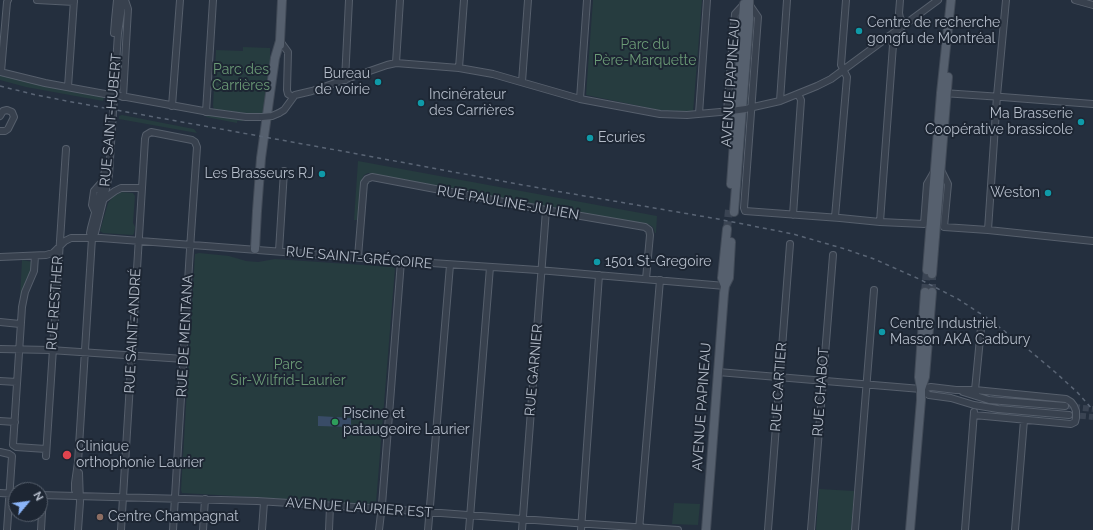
<!DOCTYPE html>
<html>
<head>
<meta charset="utf-8">
<style>
  body { margin:0 }
  #map { position:relative; width:1093px; height:530px; overflow:hidden; background:#242f3e; font-family:Raleway,sans-serif }
  canvas { display:block }
  .north { position:absolute; left:8px; top:482px; width:40px; height:40px; box-sizing:border-box; background:#1d2633; border:1px solid #59626f; border-radius:50%; rotate:61deg; font-size:11px; font-weight:700; line-height:16px; text-align:center; color:#b4bcc9 }
  .north::after { content:''; display:block; margin:auto; width:14px; height:18px; background:#8ab4f8; clip-path:polygon(50% 0,100% 100%,50% 72%,0 100%) }
</style>
</head>
<body>
<div id="map">
<canvas width="1093" height="530"></canvas>
<div class="north">N</div>
</div>
<script>
const context = document.querySelector('canvas').getContext('2d');
context.lineJoin = 'round';
function fillPath(path, color) { context.fillStyle = color; context.fill(path, 'evenodd'); }
const shape = rows => new Path2D(rows.map(r => 'M' + r).join(''));
function stroke(path, color, width, dash) { context.strokeStyle = color; context.lineWidth = width; context.lineCap = dash ? 'butt' : 'round'; context.setLineDash(dash || []); context.stroke(path); }
function write(font, color, halo, rows, align = 'center') {
  context.font = font + ' Raleway,sans-serif'; context.lineWidth = 4; context.setLineDash([]); context.textBaseline = 'middle'; context.strokeStyle = halo; context.fillStyle = color; for (const [text, x, y, turn = 0] of rows) {
    context.save(); context.translate(x, y); context.rotate((+turn || 0) * Math.PI / 180); context.textAlign = isNaN(turn) ? turn : align; if (halo) context.strokeText(text, 0, 0); context.fillText(text, 0, 0); context.restore();
  }
}
const green = shape([
  [593,0,702,0,693,112,659,110,586,95],
  [243,47,270,48,270,62,263,114,251,114,214,109,213,106,216,50,243,51],
  [0,75,104,96,103,101,26,87,0,80],
  [207,114,243,119,243,121,237,121,237,123,206,117],
  [122,115,194,129,197,133,119,119,119,116],
  [358,161,657,216,656,233,655,233,653,227,648,224,647,225,368,173,364,175,362,179,358,220,354,220],
  [121,192,133,193,135,196,133,223,135,227,134,233,133,235,103,233,100,231,108,203,113,197],
  [199,253,229,256,246,261,258,262,275,259,392,267,395,268,376,503,374,504,182,493,181,490,195,254],
  [22,260,33,262,33,263,30,273,26,281,20,298],
  [819,489,854,491,851,530,816,530],
  [674,503,700,504,698,525,672,524]
]);
const water = shape([
  [318,416,351,418,351,427,318,426]
]);
const minorTunnel = shape([
  [1065,406,1093,409],
  [1071,415,1093,417]
]);
const majorTunnel = shape([
  [727,229,729,210],
  [925,292,927,270],
  [932,292,932,274]
]);
const minor = shape([
  [37,0,74,2],
  [900,0,899,13,900,18,905,24],
  [1075,0,1093,5],
  [749,4,758,17,744,208,745,211,840,218,880,222,924,224,927,184,934,172],
  [114,33,115,20,117,0],
  [280,41,288,52,287,90,288,94,293,97],
  [396,63,400,0],
  [459,68,464,0],
  [0,72,45,83,105,94],
  [1,72,7,2,8,0],
  [345,80,349,0],
  [522,82,528,0],
  [68,87,74,0],
  [943,93,1002,97,1093,104],
  [121,96,209,112,246,117,262,117],
  [123,97,128,9,125,0],
  [580,99,587,0],
  [780,101,787,0],
  [172,106,180,0],
  [749,108,780,101,817,86,831,79,938,0],
  [727,111,735,14,744,4],
  [206,112,213,0],
  [279,113,284,110,295,95,312,91,387,65,396,63,459,68,493,74,580,99,660,114,687,115,731,111],
  [699,114,707,0],
  [0,116,3,111,7,110,12,112,14,117,8,129,5,131,0,131],
  [941,170,948,184,944,227,988,230,1093,241],
  [104,199,115,191,121,188,141,188],
  [95,212,92,205,94,191,102,182],
  [793,215,801,100,798,94],
  [835,217,847,77,841,65,846,0],
  [880,222,893,45,889,36],
  [988,230,997,96,1006,0],
  [92,238,90,233,91,228,101,190,106,165],
  [279,251,284,171],
  [35,256,34,271,25,292,22,307,13,445,16,447,46,449],
  [0,257,46,255,53,253,65,241,71,238,101,238,401,261,538,270,725,286],
  [358,257,364,183,367,179,372,177,546,210,645,227,649,230,650,235,646,279],
  [0,322,20,324],
  [0,349,50,350,184,359],
  [718,372,921,389,931,387,956,390,975,390,1066,399,1071,402,1074,406,1076,411,1076,418,1075,422,1071,424,974,415],
  [0,381,17,382],
  [921,389,929,395,951,398,974,405,998,409,1069,415],
  [963,392,989,400,1065,406],
  [976,394,975,390,981,328],
  [0,421,15,422],
  [0,452,9,454,12,456,7,530],
  [46,456,66,149],
  [0,493,16,494],
  [40,495,257,501,387,509,575,523,678,530],
  [79,496,75,490,75,483,78,462,92,238,95,233,106,189,109,175,118,33,123,0],
  [41,530,43,495],
  [78,530,80,502,79,473],
  [121,530,145,139,146,135,151,132,192,140,195,142,197,147,190,249,173,530],
  [203,530,205,499],
  [262,530,264,502],
  [329,530,330,506],
  [379,530,382,505,401,261],
  [428,530,450,265],
  [469,530,490,267],
  [522,530,546,210],
  [581,530,599,275],
  [639,530,660,280],
  [768,530,790,244],
  [811,530,833,255],
  [855,530,874,290],
  [965,530,974,412],
  [1015,530,1024,420]
]);
const major = shape([
  [280,45,280,41,282,0],
  [731,184,744,4],
  [734,212,749,20,749,0],
  [255,249,257,211,261,158,275,58,280,41],
  [927,270,941,93,951,0],
  [932,274,948,77],
  [725,286,729,278,731,242],
  [921,389,925,377,932,292],
  [706,530,724,293,725,286,722,278,727,229],
  [910,530,921,400,921,389,919,377,925,292]
]);
const rail = shape([
  [0,86,36,95,72,102,336,150,550,190,718,219,793,234,845,249,874,259,919,279,958,299,987,318,1023,345,1055,372,1077,392,1093,410]
]);
const minorBridge = shape([
  [105,94,121,96],
  [731,111,746,109],
  [262,117,272,116,279,113]
]);
const markers = [
  [859,31,4,"#0f9aa8"],
  [378,82,4,"#0f9aa8"],
  [421,103,4,"#0f9aa8"],
  [1081,122,4,"#0f9aa8"],
  [590,138,4,"#0f9aa8"],
  [322,174,4,"#0f9aa8"],
  [1048,193,4,"#0f9aa8"],
  [597,262,4,"#0f9aa8"],
  [882,332,4,"#0f9aa8"],
  [335,422,4,"#2e9e5b"],
  [67,455,5,"#e0444e"],
  [100,517,4,"#8d6e63"]
];
const poiNames = [
  ["Centre de recherche",867,23],
  ["gongfu de Montréal",867,39],
  ["Bureau",370,74,"right"],
  ["de voirie",370,90,"right"],
  ["Incinérateur",429,95],
  ["des Carrières",429,111],
  ["Ma Brasserie",1073,114,"right"],
  ["Coopérative brassicole",1073,130,"right"],
  ["Ecuries",598,138],
  ["Les Brasseurs RJ",314,174,"right"],
  ["Weston",1040,193,"right"],
  ["1501 St-Gregoire",605,262],
  ["Centre Industriel",890,324],
  ["Masson AKA Cadbury",890,340],
  ["Piscine et",343,414],
  ["pataugeoire Laurier",343,430],
  ["Clinique",76,447],
  ["orthophonie Laurier",76,463],
  ["Centre Champagnat",108,517]
];
const parkNames = [
  ["Parc du",645,45],
  ["Père-Marquette",645,61],
  ["Parc des",241,70],
  ["Carrières",241,86],
  ["Parc",288,365],
  ["Sir-Wilfrid-Laurier",288,381]
];
const streetNames = [
  ["AVENUE PAPINEAU",731,83,-86],
  ["RUE SAINT-HUBERT",111,120,-85],
  ["RUE PAULINE-JULIEN",508,203,10],
  ["RUE SAINT-GRÉGOIRE",359,258,5],
  ["RUE RESTHER",55,303,-86],
  ["RUE SAINT-ANDRÉ",133,331,-87],
  ["RUE DE MENTANA",185,336,-87],
  ["RUE GARNIER",534,370,-85],
  ["RUE CARTIER",779,387,-86],
  ["RUE CHABOT",821,392,-86],
  ["AVENUE PAPINEAU",702,407,-86],
  ["AVENUE LAURIER EST",359,508,4]
];
fillPath(green, '#263c3f');
fillPath(water, '#394c67');
stroke(minorTunnel, '#3a4453', 6, [6, 3]);
stroke(majorTunnel, '#3a4453', 8, [8, 4]);
stroke(minor, '#565f6c', 8);
stroke(major, '#414a57', 10);
stroke(minor, '#38414e', 6);
stroke(major, '#56606e', 8);
stroke(rail, '#5a6575', 1.5, [4, 4]);
stroke(minorBridge, '#565f6c', 8, []);
stroke(minorBridge, '#38414e', 6);
for (const [x, y, r, color] of markers) { const dot = new Path2D(); dot.arc(x, y, r, 0, 2 * Math.PI); context.fillStyle = color; context.fill(dot); stroke(dot, '#1d2633', 1.5); }
write('14px', '#b4bcc9', '#1d2633', poiNames, 'left');
write('14px', '#6b9a76', '#1d2633', parkNames);
write('14px', '#b4bcc9', '#1d2633', streetNames);
</script>
</body>
</html>
